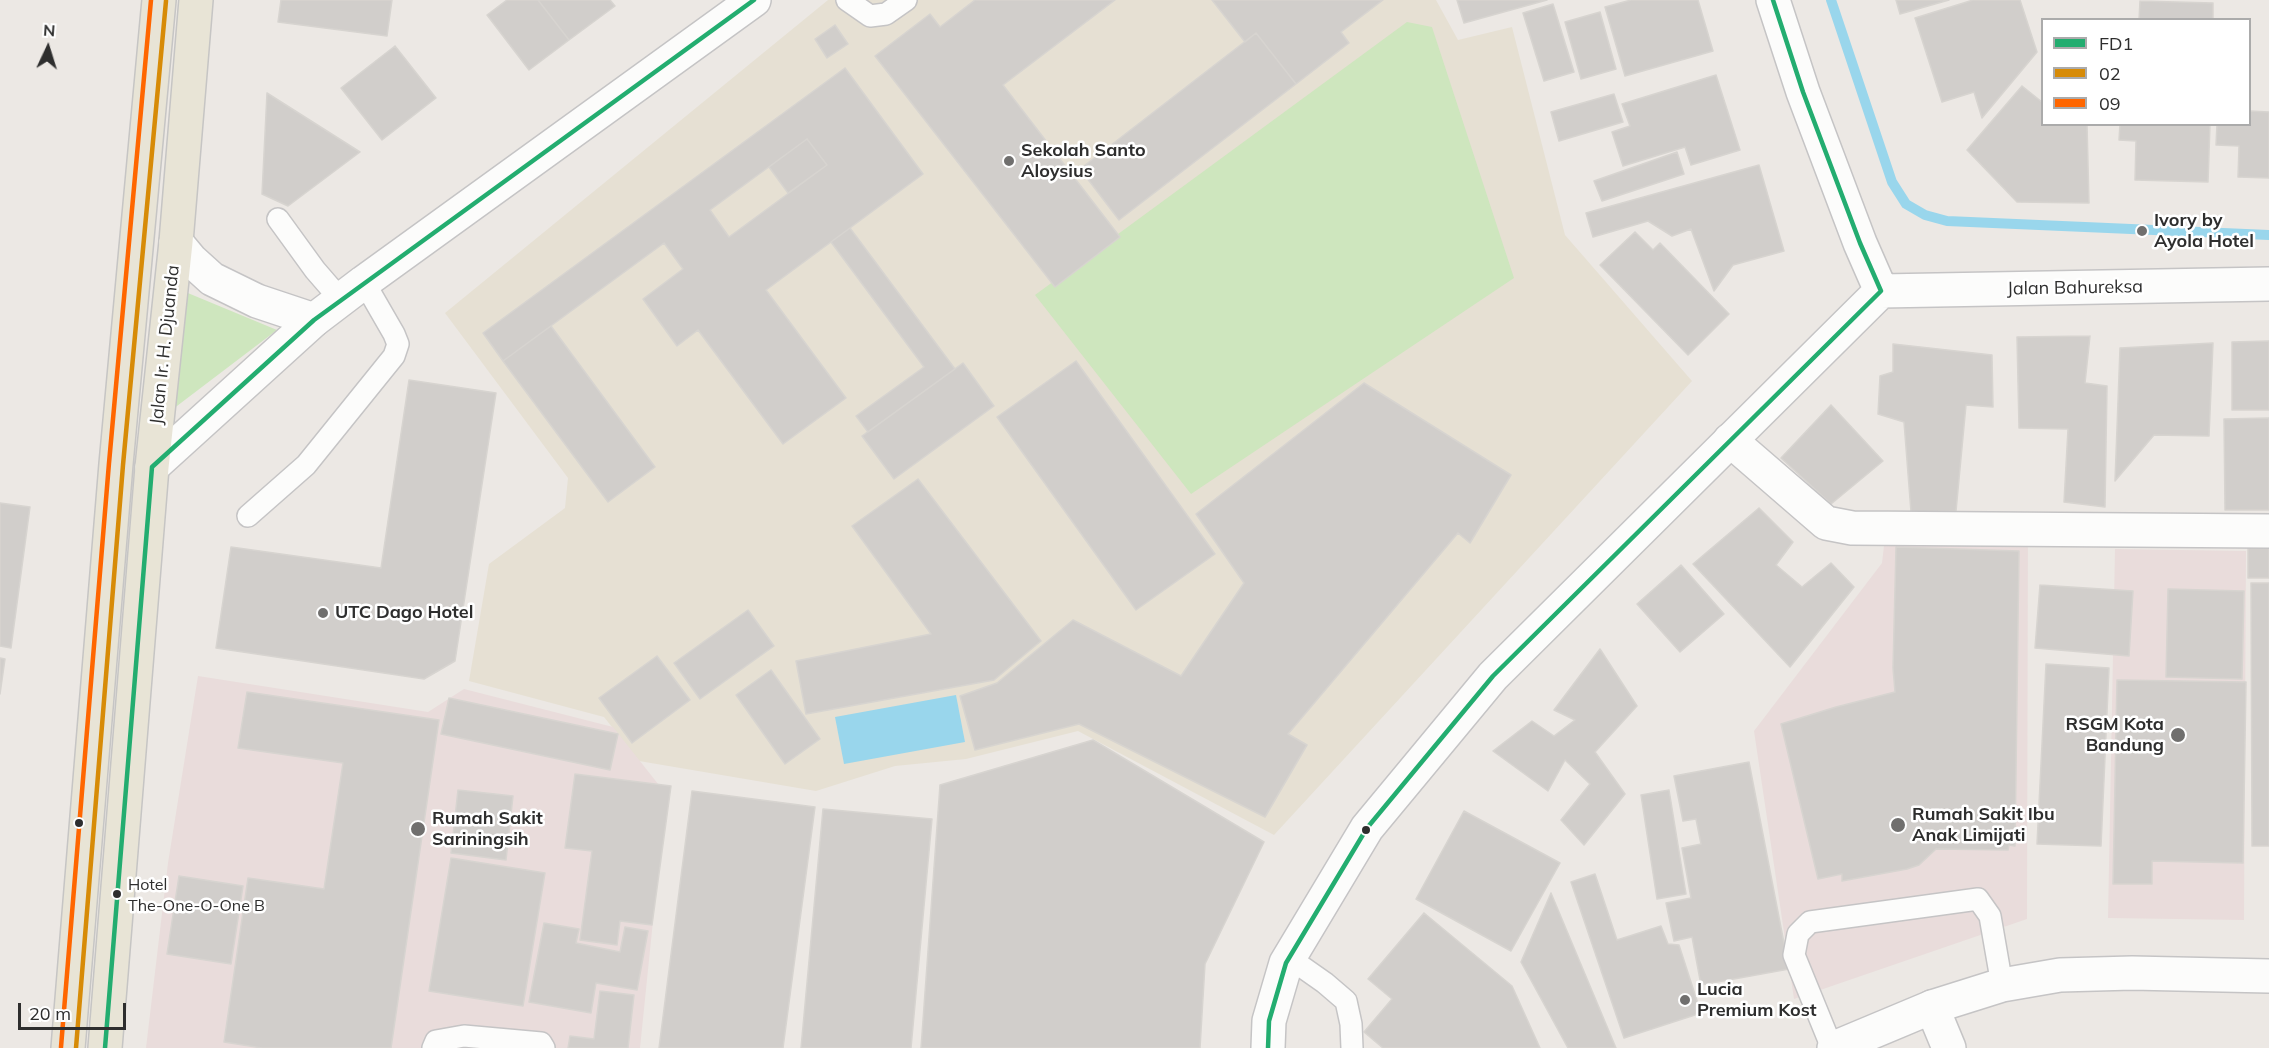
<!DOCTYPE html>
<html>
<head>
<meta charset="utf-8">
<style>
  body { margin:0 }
  #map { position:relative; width:2269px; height:1048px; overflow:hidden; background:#ece8e4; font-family:Mulish,sans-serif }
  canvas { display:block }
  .legend { position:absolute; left:2041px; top:18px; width:210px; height:108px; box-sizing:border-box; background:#fff; border:2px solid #ababab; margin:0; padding:8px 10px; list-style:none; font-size:18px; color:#2e2e2e }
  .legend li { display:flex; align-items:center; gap:12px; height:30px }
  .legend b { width:30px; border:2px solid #ababab }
  .north { position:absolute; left:18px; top:18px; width:60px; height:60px; -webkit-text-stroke:4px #fff; paint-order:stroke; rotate:4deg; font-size:16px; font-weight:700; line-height:24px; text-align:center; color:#2e2e2e }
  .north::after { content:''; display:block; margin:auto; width:21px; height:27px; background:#2e2e2e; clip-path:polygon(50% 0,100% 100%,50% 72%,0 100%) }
  .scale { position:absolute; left:18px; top:1003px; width:108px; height:27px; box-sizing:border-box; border:3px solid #2e2e2e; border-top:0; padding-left:8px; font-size:18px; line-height:21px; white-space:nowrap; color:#2e2e2e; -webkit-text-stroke:4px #fff; paint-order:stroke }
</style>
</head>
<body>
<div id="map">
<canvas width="2269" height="1048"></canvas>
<ul class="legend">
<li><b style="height:8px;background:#23ad70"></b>FD1</li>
<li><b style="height:8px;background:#d78b07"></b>02</li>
<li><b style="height:8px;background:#f60"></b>09</li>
</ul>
<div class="north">N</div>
<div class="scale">20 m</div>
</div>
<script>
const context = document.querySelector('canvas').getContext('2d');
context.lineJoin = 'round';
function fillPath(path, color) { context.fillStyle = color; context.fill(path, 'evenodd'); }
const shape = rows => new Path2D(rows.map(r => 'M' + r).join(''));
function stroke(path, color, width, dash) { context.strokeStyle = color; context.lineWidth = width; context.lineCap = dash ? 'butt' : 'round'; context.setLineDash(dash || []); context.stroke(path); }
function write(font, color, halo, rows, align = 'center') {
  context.font = font + ' Mulish,sans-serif'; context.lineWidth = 5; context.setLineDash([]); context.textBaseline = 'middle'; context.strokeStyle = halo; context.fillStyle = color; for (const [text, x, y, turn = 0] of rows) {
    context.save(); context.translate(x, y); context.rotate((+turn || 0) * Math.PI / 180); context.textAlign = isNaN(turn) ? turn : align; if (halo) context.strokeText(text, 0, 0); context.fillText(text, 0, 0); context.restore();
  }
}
const education = shape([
  [828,0,1436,0,1458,40,1512,27,1565,235,1692,381,1274,835,1078,731,966,759,895,766,816,791,639,761,604,717,469,681,489,564,565,508,568,478,445,313]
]);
const medical = shape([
  [1887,520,2028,521,2027,919,1794,999,1754,731,1882,563],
  [2115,549,2246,551,2244,920,2108,918],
  [198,676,428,712,464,689,613,727,666,794,640,1048,146,1048,168,863]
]);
const green = shape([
  [1407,22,1432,27,1514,278,1191,494,1035,295],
  [183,291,277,330,173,409]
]);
const water = shape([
  [956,695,965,742,844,764,835,717]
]);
const stream = shape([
  [1831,0,1892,182,1906,204,1925,215,1947,221,2269,235]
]);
const building = shape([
  [281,0,392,0,387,36,278,22,281,0],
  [507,0,538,0,569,40,529,70,487,15,507,0],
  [538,0,610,0,615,6,569,40,538,0],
  [975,0,1115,0,1003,85,1120,237,1055,287,875,56,930,14,940,27,975,0],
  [1212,0,1383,0,1341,32,1349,43,1296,84,1256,33,1245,42,1212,0],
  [1457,0,1547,0,1464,23,1457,0],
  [1631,0,1698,0,1713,51,1625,76,1605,7,1631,0],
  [1896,0,1949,0,1900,14,1896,0],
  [1973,0,2020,0,2037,52,1982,118,1974,92,1942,102,1915,18,1973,0],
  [2140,1,2213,3,2213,20,2139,20,2140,1],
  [1553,4,1574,72,1544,81,1523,13,1553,4],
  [1600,12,1616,69,1581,79,1565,22,1600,12],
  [835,25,848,44,827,58,815,39,835,25],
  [1256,33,1296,84,1119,220,1080,169,1256,33],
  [395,46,436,98,382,140,341,88,395,46],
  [845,68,923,174,766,290,846,398,783,444,698,330,677,346,643,299,683,269,664,243,503,361,483,333,845,68],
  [807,139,827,165,729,237,710,210,807,139],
  [1716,75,1740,150,1691,165,1685,147,1623,166,1612,132,1630,126,1622,104,1716,75],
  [2022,86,2042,102,2042,124,2087,124,2089,203,2017,202,1967,150,2022,86],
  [267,93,360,152,288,206,262,194,267,93],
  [1614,94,1623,122,1559,141,1551,112,1614,94],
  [2250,111,2269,112,2269,178,2238,177,2239,146,2216,145,2217,124,2250,124,2250,111],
  [2120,124,2210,124,2208,182,2135,180,2136,141,2119,140,2120,124],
  [807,139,827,165,788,193,769,167,807,139],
  [1677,152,1684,174,1602,201,1594,181,1677,152],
  [1759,165,1784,251,1733,265,1714,291,1691,229,1672,236,1648,221,1593,237,1586,213,1759,165],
  [850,228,955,369,868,432,856,416,924,367,831,242,850,228],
  [1635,232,1653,250,1660,243,1729,314,1688,355,1600,265,1635,232],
  [551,326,655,467,608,502,503,361,551,326],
  [2090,336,2085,383,2107,386,2105,507,2064,502,2068,429,2019,428,2017,337,2090,336],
  [2269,341,2269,410,2232,410,2232,342,2269,341],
  [2213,343,2209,436,2154,435,2115,481,2120,348,2213,343],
  [1893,344,1992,355,1993,407,1966,405,1956,511,1911,512,1904,422,1878,414,1880,376,1893,372,1893,344],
  [1076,361,1215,554,1136,610,997,417,1076,361],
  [963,363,994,406,894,479,862,436,963,363],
  [409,380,496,393,455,661,424,679,216,648,231,547,381,568,409,380],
  [1364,383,1511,475,1470,543,1458,533,1288,734,1307,745,1265,817,1079,724,975,750,960,696,997,683,1073,620,1181,676,1244,583,1196,514,1364,383],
  [1831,405,1883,461,1831,504,1781,458,1831,405],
  [2269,418,2269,510,2225,510,2224,419,2269,418],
  [918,479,1041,641,994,680,806,714,796,661,931,634,852,526,918,479],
  [0,503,30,507,11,648,0,646,0,503],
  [1759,508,1793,542,1776,565,1802,587,1831,563,1854,587,1790,667,1693,564,1759,508],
  [2248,542,2269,543,2269,578,2248,578,2248,542],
  [1896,547,2019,551,2015,846,2009,845,2008,850,1936,849,1919,865,1907,869,1842,881,1842,874,1818,879,1781,724,1836,707,1895,692,1893,668,1896,547],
  [1681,565,1724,614,1680,652,1637,604,1681,565],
  [2251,583,2269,583,2269,846,2252,846,2251,583],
  [2040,585,2133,591,2129,656,2035,648,2040,585],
  [2168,589,2244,591,2242,679,2166,677,2168,589],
  [748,610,774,646,700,699,674,663,748,610],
  [1600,649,1637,706,1595,752,1625,794,1584,845,1561,820,1590,784,1565,760,1548,791,1493,751,1532,721,1554,736,1575,720,1554,710,1600,649],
  [657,656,690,700,632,743,599,698,657,656],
  [0,658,5,659,0,694,0,658],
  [2046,664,2109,668,2101,846,2037,844,2046,664],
  [771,670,820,739,785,764,736,695,771,670],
  [2117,680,2246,682,2243,863,2152,861,2152,884,2113,884,2117,680],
  [247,692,439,720,391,1048,262,1048,224,1042,248,878,324,889,343,763,238,748,247,692],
  [449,698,618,734,610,770,441,734,449,698],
  [1093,740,1264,842,1205,964,1200,1048,921,1048,940,785,1093,740],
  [1749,762,1789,969,1701,985,1692,937,1674,941,1666,903,1691,898,1682,848,1701,844,1696,819,1683,821,1674,776,1749,762],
  [575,774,671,786,652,925,620,921,617,945,580,940,592,851,565,848,575,774],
  [458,790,513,796,506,860,451,853,458,790],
  [1669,790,1686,894,1657,899,1641,795,1669,790],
  [692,791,815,807,783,1048,659,1048,692,791],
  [823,809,932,819,911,1048,801,1048,823,809],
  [1464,811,1560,863,1511,951,1416,899,1464,811],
  [451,858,545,873,523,1006,429,991,451,858],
  [1595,874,1617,940,1661,926,1668,944,1679,945,1701,1013,1624,1038,1571,882,1595,874],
  [179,876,243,886,231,964,167,954,179,876],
  [1551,893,1616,1048,1568,1048,1521,962,1551,893],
  [1424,913,1512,986,1540,1048,1383,1048,1364,1032,1392,999,1368,979,1424,913],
  [544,923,579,929,576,943,620,952,625,927,648,931,637,990,596,983,591,1013,529,1002,544,923],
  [600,991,634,995,628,1048,568,1048,570,1036,594,1039,600,991]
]);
const lane = shape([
  [847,0,870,16,886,14,906,0],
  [278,219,315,270,341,300],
  [248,516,306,465,394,356,398,344,394,334,364,282],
  [1288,957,1325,983,1346,1001,1351,1024,1352,1048],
  [433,1048,436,1041,464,1036,541,1043,544,1048],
  [1832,1048,1794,955,1798,934,1810,922,1978,899,1990,916,2002,985]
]);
const street = shape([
  [176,242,191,260,212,279,257,301,314,320],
  [1730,440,1826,523,1852,528,2269,531],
  [1932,1007,1949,1048]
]);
const secondary = shape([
  [1773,0,1803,92,1860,243,1881,291],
  [1881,291,2269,284],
  [152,467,314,320,364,282,754,0],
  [1268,1048,1269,1021,1286,963,1367,828,1493,676,1881,291],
  [1834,1048,1932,1007,2002,985,2060,975,2132,973,2269,976]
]);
const primary = shape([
  [68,1048,116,464,159,0],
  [105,1048,152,467,176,242,196,0]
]);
const bus1 = shape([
  [105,1048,152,467,314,320,754,0],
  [1268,1048,1269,1021,1286,963,1367,828,1493,676,1881,291,1860,243,1803,92,1773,0]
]);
const bus2 = shape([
  [76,1048,123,465,166,1]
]);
const bus3 = shape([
  [61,1047,109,463,151,0]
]);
const markers = [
  [1009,161,6,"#706f6e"],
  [2142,231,6,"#706f6e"],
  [323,613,6,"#706f6e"],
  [2178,735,8,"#706f6e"],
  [79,823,5,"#2e2e2e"],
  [1898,825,8,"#706f6e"],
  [418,829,8,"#706f6e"],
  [1366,830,5,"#2e2e2e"],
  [117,894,5,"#2e2e2e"],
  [1685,1000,6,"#706f6e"]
];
const busNames = [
  ["Hotel",128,885],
  ["The-One-O-One B",128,906]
];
const poiNames = [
  ["Sekolah Santo",1021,151],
  ["Aloysius",1021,172],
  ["Ivory by",2154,221],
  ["Ayola Hotel",2154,242],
  ["UTC Dago Hotel",335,613],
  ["RSGM Kota",2164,725,"right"],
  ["Bandung",2164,746,"right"],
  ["Rumah Sakit Ibu",1912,815],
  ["Anak Limijati",1912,836],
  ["Rumah Sakit",432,819],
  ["Sariningsih",432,840],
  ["Lucia",1697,990],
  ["Premium Kost",1697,1011]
];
const streetNames = [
  ["Jalan Bahureksa",2075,288,-1],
  ["Jalan Ir. H. Djuanda",165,345,-84]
];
fillPath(education, '#e6e0d3');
fillPath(medical, '#e9dcdb');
fillPath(green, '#cee6be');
fillPath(water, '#99d6ec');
stroke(stream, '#99d6ec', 10);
fillPath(building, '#d1cecb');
stroke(building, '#d7d4d0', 1.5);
stroke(lane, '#c5c4c5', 24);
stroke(street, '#c5c4c5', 36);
stroke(secondary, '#c5c4c5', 36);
stroke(primary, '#c6c5c4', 36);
stroke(lane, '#fcfcfb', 21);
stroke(street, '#fcfcfb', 33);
stroke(secondary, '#fcfcfb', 33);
stroke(primary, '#e8e4d6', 33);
stroke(bus1, '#23ad70', 4.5);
stroke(bus2, '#d78b07', 4.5);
stroke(bus3, '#f60', 4.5);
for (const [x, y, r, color] of markers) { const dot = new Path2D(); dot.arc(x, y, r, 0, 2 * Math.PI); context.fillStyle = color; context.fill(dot); stroke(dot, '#fff', 2); }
write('16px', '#2e2e2e', '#fff', busNames, 'left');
write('bold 18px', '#2e2e2e', '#fff', poiNames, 'left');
write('18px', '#2e2e2e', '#fff', streetNames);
</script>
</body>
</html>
